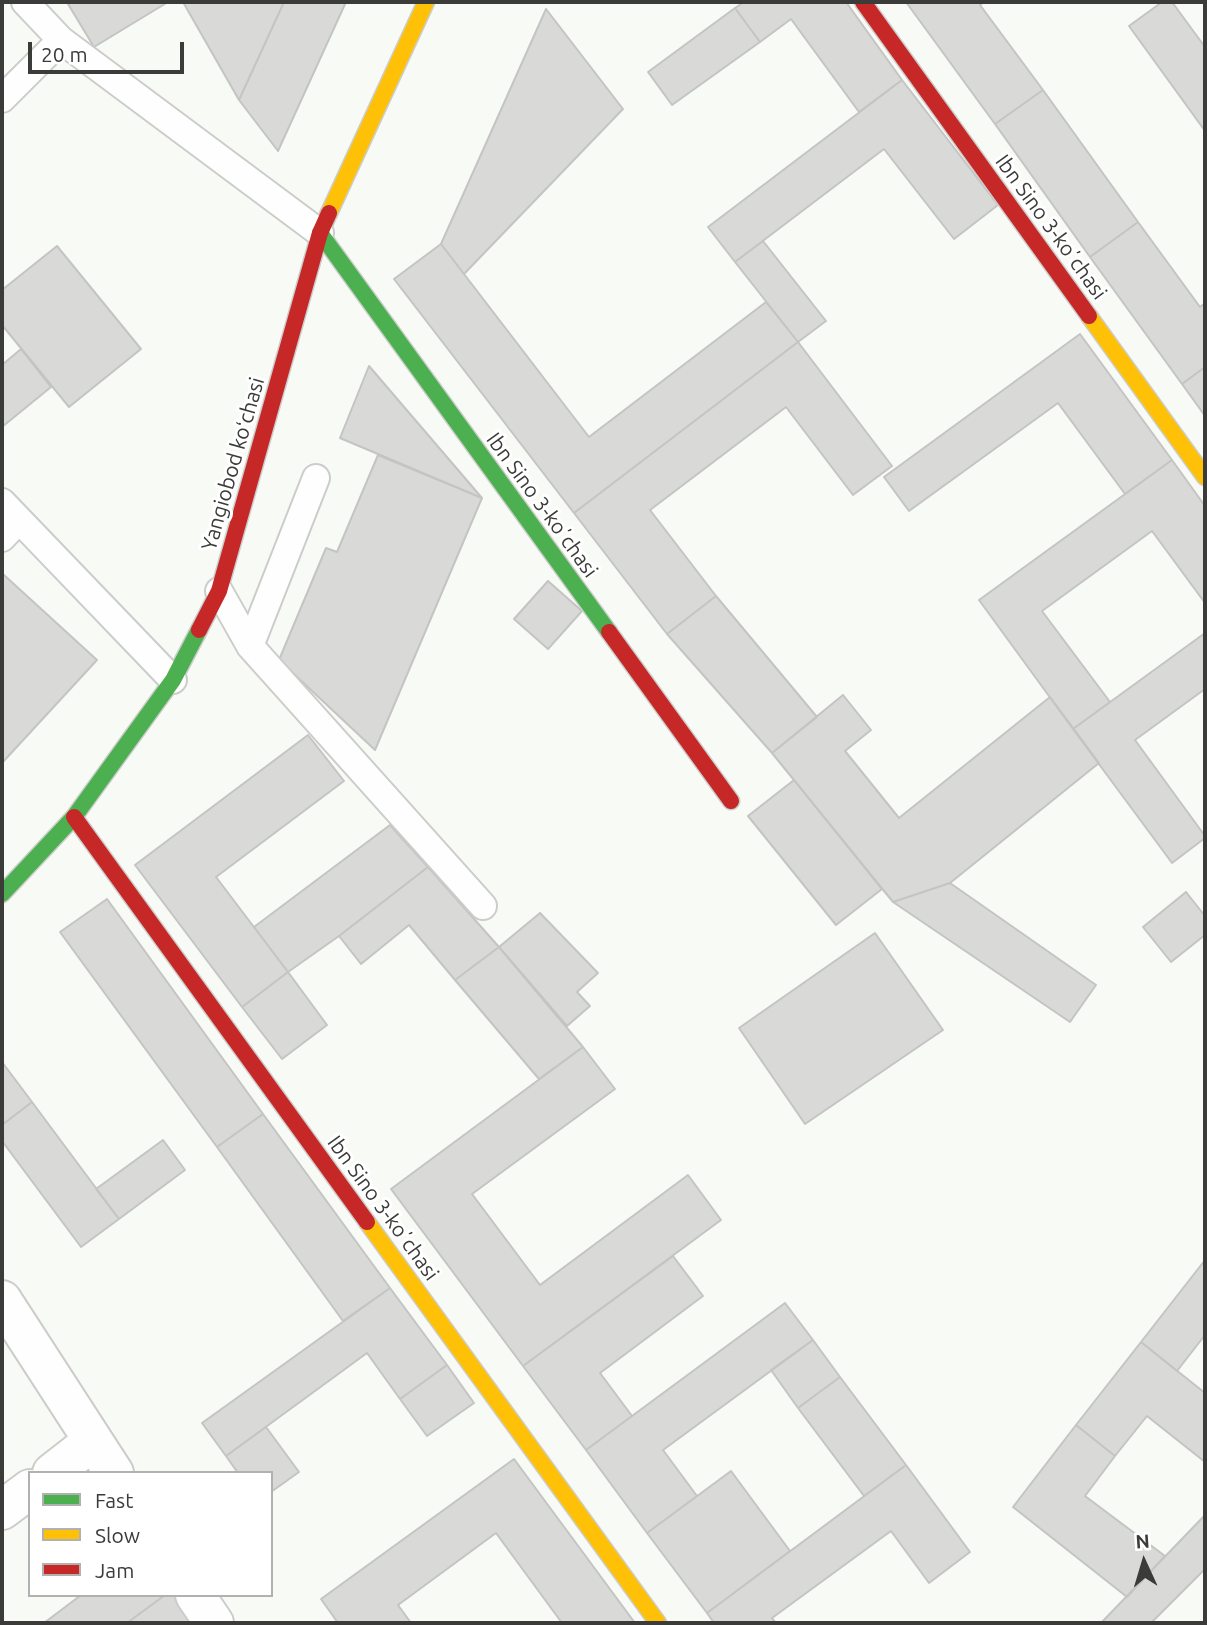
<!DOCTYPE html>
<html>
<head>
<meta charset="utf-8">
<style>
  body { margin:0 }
  #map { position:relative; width:1207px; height:1625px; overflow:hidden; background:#f8faf6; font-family:Ubuntu,sans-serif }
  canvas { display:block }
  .frame { position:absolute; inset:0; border:4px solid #3b3c39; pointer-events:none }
  .legend { position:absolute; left:28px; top:1471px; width:245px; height:126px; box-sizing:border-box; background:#fff; border:2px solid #b1b1b0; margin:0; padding:9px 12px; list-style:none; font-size:21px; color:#3b3c39 }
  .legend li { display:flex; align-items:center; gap:14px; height:35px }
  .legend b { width:35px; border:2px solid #b1b1b0 }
  .north { position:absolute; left:1109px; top:1527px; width:70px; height:70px; -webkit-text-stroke:5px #fff; paint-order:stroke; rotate:356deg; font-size:19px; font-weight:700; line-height:28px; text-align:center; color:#3b3c39 }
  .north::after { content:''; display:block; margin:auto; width:24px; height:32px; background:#3b3c39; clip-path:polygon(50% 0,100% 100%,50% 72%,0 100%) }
  .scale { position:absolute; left:28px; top:42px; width:156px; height:32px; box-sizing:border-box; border:4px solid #3b3c39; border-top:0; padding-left:9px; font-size:21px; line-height:24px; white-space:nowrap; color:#3b3c39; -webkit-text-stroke:5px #fff; paint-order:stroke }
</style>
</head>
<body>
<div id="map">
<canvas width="1207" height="1625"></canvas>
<div class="frame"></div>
<ul class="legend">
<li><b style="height:9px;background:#4caf50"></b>Fast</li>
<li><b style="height:9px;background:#ffc107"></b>Slow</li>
<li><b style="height:9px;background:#c62828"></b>Jam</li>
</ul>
<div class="north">N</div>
<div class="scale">20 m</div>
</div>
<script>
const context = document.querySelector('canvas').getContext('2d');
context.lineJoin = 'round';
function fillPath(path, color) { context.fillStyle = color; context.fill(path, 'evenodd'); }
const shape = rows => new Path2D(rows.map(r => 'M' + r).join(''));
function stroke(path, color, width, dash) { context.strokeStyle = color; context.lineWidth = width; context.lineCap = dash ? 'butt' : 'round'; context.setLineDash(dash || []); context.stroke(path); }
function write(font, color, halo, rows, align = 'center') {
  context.font = font + ' Ubuntu,sans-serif'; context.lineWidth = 6; context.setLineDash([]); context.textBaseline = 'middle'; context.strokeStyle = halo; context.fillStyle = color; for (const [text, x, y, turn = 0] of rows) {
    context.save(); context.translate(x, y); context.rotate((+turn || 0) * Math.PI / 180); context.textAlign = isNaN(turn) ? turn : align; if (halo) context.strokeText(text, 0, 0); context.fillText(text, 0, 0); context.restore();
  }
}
const building = shape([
  [72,2,168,2,94,47,68,4,72,2],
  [183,2,284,2,239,100,183,2],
  [284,2,346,2,278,151,239,100,284,2],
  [744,2,846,2,902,80,859,112,791,19,760,42,735,8,744,2],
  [906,2,984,2,980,5,1043,90,995,124,906,2],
  [1162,2,1172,2,1205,47,1205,131,1129,26,1162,2],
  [735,8,760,42,672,105,648,72,735,8],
  [546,9,623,109,464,274,441,244,546,9],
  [902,80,998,205,954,239,884,149,735,262,708,227,902,80],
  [1043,90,1138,222,1090,257,995,124,1043,90],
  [1138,222,1200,307,1205,303,1205,367,1182,384,1090,257,1138,222],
  [763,241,826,321,798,342,735,262,763,241],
  [441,244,589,437,766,302,798,342,574,513,394,279,441,244],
  [57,246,141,349,69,407,2,325,2,290,57,246],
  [1080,334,1172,460,1125,494,1058,403,909,511,884,477,1080,334],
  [798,342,892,466,853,495,786,407,650,510,716,596,667,634,574,513,798,342],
  [21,349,51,387,2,427,2,365,21,349],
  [369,366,482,498,340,438,369,366],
  [1205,367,1205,416,1182,384,1205,367],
  [378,455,482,498,375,750,279,660,326,548,337,552,378,455],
  [1172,460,1205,506,1205,603,1152,531,1042,611,1110,702,1073,729,979,600,1172,460],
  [4,575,97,660,2,763,2,577,4,575],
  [548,581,582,611,548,649,514,619,548,581],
  [716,596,817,717,772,753,667,634,716,596],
  [1205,633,1205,689,1135,740,1205,836,1205,838,1172,863,1073,729,1205,633],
  [843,695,871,730,845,751,899,818,1050,697,1099,763,950,883,893,902,772,753,843,695],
  [308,735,344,781,216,877,288,972,242,1007,135,865,308,735],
  [794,780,882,889,836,925,748,816,794,780],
  [390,825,428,867,339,936,288,972,254,927,390,825],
  [428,867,499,947,455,980,409,925,361,964,339,936,428,867],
  [950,883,1096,985,1070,1022,893,902,950,883],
  [1186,892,1205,916,1205,935,1171,962,1143,927,1186,892],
  [107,899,263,1114,217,1147,60,932,107,899],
  [540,913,598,973,577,992,590,1006,567,1026,499,947,540,913],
  [875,933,943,1030,805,1124,739,1028,875,933],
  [499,947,583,1047,539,1079,455,980,499,947],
  [288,972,327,1025,282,1059,242,1007,288,972],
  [583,1047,615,1089,472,1194,540,1285,688,1175,721,1220,523,1366,391,1189,583,1047],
  [2,1062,32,1102,2,1125,2,1062],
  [32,1102,119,1219,81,1247,2,1141,2,1125,32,1102],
  [263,1114,390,1288,343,1321,217,1147,263,1114],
  [163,1140,185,1170,119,1219,96,1189,163,1140],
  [673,1256,703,1296,600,1373,632,1416,586,1450,523,1366,673,1256],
  [1205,1260,1205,1335,1177,1371,1141,1342,1205,1260],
  [390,1288,447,1365,400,1399,367,1353,226,1456,202,1423,390,1288],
  [785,1303,813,1340,663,1450,697,1496,647,1533,586,1450,785,1303],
  [813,1340,840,1377,798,1408,771,1370,813,1340],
  [1141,1342,1205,1393,1205,1462,1147,1416,1115,1456,1076,1425,1141,1342],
  [447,1365,474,1403,427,1436,400,1399,447,1365],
  [840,1377,906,1465,864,1496,798,1408,840,1377],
  [1076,1425,1115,1456,1085,1496,1165,1556,1127,1597,1013,1507,1076,1425],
  [266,1427,299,1472,271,1492,271,1473,238,1473,226,1456,266,1427],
  [514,1459,635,1623,562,1623,496,1533,398,1605,411,1623,338,1623,321,1599,514,1459],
  [906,1465,970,1552,929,1583,891,1531,772,1618,776,1623,714,1623,707,1613,906,1465],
  [731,1471,790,1551,707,1613,647,1533,731,1471],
  [1205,1515,1205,1569,1151,1623,1101,1623,1205,1515],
  [81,1595,165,1595,127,1623,44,1623,81,1595],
  [165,1595,186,1595,200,1623,127,1623,165,1595]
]);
const lane = shape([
  [25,2,61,40,320,233],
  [2,99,61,40],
  [2,502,173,680],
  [2,538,19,520],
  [219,591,250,646,483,906],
  [250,646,316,478]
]);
const street = shape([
  [2,1300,114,1473],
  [52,1473,93,1441],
  [2,1510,30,1489],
  [195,1595,214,1623]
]);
const fast = shape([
  [320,233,609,632],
  [2,894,74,817,173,680,199,630]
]);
const slow = shape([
  [329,213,426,2],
  [1089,316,1205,477],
  [367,1222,658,1623]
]);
const jam = shape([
  [863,2,1089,316],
  [199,630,219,591,320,233,329,213],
  [609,632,731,801],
  [74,817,367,1222]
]);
const streetNames = [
  ["Ibn Sino 3-koʼchasi",1051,227,54],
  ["Yangiobod koʻchasi",233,464,-74],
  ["Ibn Sino 3-koʼchasi",542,505,54],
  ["Ibn Sino 3-koʼchasi",383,1208,54]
];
fillPath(building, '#d9dad7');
stroke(building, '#c4c5c3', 2);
stroke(lane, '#cccdcb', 30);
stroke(street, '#cccdcb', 42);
stroke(fast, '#cccdcb', 19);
stroke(slow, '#cccdcb', 19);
stroke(jam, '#cccdcb', 19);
stroke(lane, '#fefefe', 26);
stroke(street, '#fefefe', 38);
stroke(fast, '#4caf50', 16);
stroke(slow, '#ffc107', 16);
stroke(jam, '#c62828', 16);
write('21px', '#3b3c39', '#fff', streetNames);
</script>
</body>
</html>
